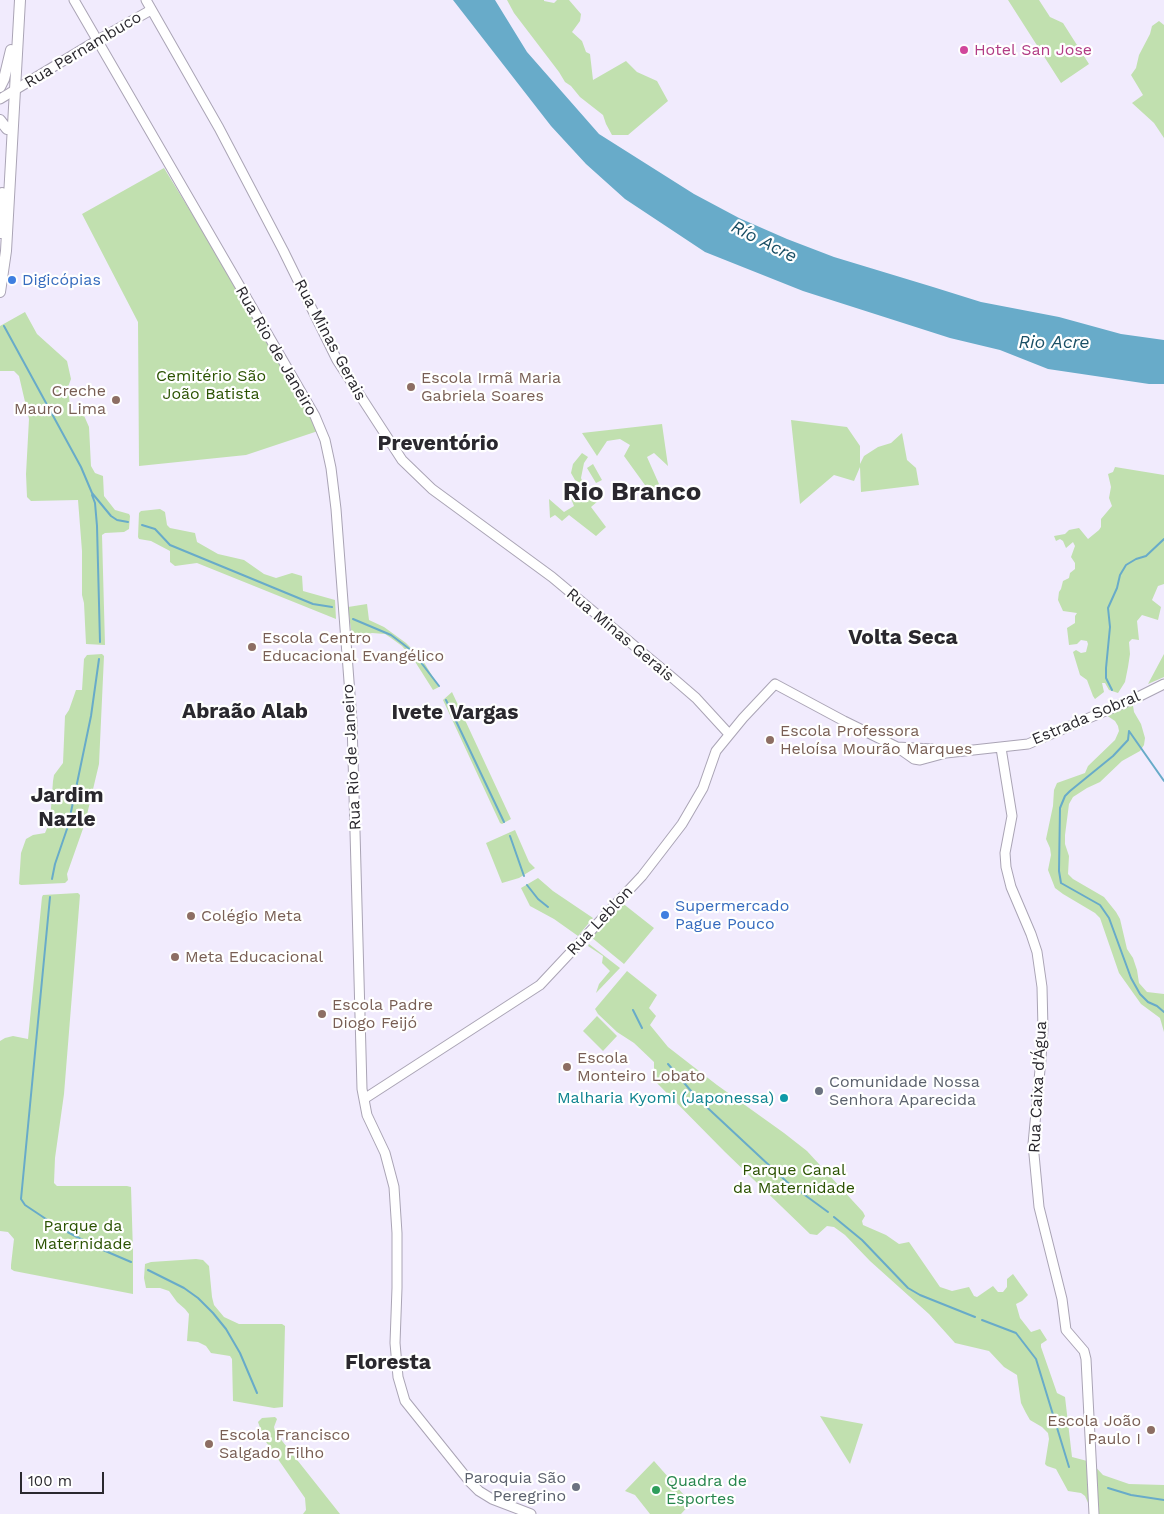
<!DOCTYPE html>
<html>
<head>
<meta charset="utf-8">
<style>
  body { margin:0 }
  #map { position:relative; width:1164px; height:1514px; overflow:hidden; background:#f1ebfd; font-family:"Work Sans",sans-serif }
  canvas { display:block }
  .scale { position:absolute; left:20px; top:1472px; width:84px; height:22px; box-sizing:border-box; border:2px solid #2a282e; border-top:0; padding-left:6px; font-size:15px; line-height:18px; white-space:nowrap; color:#2a282e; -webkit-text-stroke:4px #fff; paint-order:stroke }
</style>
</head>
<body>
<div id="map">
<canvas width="1164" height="1514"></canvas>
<div class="scale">100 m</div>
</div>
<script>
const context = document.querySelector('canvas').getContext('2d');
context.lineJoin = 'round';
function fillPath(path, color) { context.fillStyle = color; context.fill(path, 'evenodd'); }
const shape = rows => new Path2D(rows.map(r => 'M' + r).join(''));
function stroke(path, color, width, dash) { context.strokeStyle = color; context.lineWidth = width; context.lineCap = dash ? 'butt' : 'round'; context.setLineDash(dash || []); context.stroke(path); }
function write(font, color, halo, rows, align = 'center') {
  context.font = font + ' "Work Sans",sans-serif'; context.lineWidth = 4.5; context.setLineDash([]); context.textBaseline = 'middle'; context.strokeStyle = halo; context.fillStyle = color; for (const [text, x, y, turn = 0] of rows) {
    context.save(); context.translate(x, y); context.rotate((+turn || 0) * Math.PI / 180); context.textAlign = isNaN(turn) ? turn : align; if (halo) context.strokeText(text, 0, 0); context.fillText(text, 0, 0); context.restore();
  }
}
const green = shape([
  [507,0,544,0,544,1,554,3,557,0,569,0,581,14,580,21,572,32,582,41,586,52,590,54,593,80,626,61,637,72,657,81,668,101,628,135,612,135,606,124,603,115,580,97,571,86,565,82,559,72,514,13],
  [1008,0,1039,0,1050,17,1063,23,1089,64,1061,83],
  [1159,21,1164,25,1164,138,1154,123,1132,103,1143,95,1131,75,1136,68,1139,55,1150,34,1152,26],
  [164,168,257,320,318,431,246,455,139,466,138,322,82,214],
  [25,312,37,334,67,361,71,379,68,387,70,406,73,411,82,411,89,427,91,466,95,473,103,476,104,496,115,510,129,514,130,516,129,529,124,532,105,533,102,535,105,645,86,644,84,603,82,595,82,551,78,500,31,501,27,497,26,474,29,419,19,376,14,371,0,371,0,326],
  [791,420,847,427,860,446,860,464,864,456,878,447,891,443,902,433,907,460,916,468,919,485,861,492,860,467,854,481,834,475,800,504],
  [662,424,668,466,654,453,647,457,659,484,650,492,624,456,630,445,620,439,607,441,597,456,582,433],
  [582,453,588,457,584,463,581,478,584,485,575,480,571,473,573,464],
  [593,464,602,480,596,483,587,468],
  [1115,467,1164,475,1164,584,1158,586,1152,600,1161,607,1158,620,1142,615,1137,621,1139,640,1132,639,1129,642,1130,654,1128,667,1125,682,1118,693,1109,690,1105,683,1102,683,1104,692,1095,699,1093,696,1087,680,1080,675,1073,652,1076,650,1081,653,1086,652,1088,644,1087,641,1081,640,1077,644,1069,645,1067,628,1075,623,1075,616,1077,613,1063,611,1058,600,1059,592,1061,589,1063,581,1069,578,1070,573,1075,569,1075,563,1071,557,1075,546,1073,542,1066,548,1063,541,1060,539,1056,541,1054,536,1065,534,1069,530,1079,528,1088,539,1099,530,1101,527,1101,519,1112,506,1109,498,1111,487,1108,474,1113,472],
  [570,496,581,497,587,501,593,496,598,501,591,507,606,527,596,536,569,515,562,521,555,515,550,518,549,499,564,512,574,506],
  [160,509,165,512,167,525,170,528,195,533,197,542,218,554,244,560,264,574,276,578,292,573,302,576,303,591,335,600,336,619,197,563,175,566,170,562,170,551,151,541,139,539,138,537,139,513,141,511],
  [367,604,369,620,384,627,406,643,422,659,439,687,433,690,414,660,402,646,391,638,385,634,372,633,352,637,348,607],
  [102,654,104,656,99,764,85,823,67,874,68,880,65,883,21,885,19,884,21,853,26,839,33,835,45,833,50,821,53,781,54,775,63,763,65,716,69,710,76,690,82,690,84,659,87,655],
  [1164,654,1164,677,1148,684],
  [452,692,511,819,502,824,500,823,443,700],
  [1132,699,1134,712,1141,724,1145,738,1144,745,1140,751,1122,761,1100,782,1087,788,1073,797,1069,804,1065,835,1065,844,1069,856,1068,874,1073,879,1104,897,1116,912,1120,919,1127,949,1133,958,1137,970,1139,983,1147,992,1164,994,1164,1032,1160,1018,1141,1004,1119,973,1100,918,1095,913,1063,894,1055,888,1048,870,1051,855,1050,848,1046,839,1053,806,1054,790,1057,783,1085,773,1088,766,1115,740,1119,731,1118,726,1115,721,1103,713],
  [515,830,529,862,535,868,519,878,502,883,486,843],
  [538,878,553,891,593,918,578,936,554,919,530,906,521,888],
  [78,893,80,895,64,1094,55,1158,54,1183,57,1186,127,1186,131,1187,133,1252,133,1294,14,1271,11,1269,11,1265,14,1239,8,1232,0,1231,0,1041,5,1038,13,1036,28,1039,42,897,43,895],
  [621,902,654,928,624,964,591,937],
  [589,944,620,968,596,993,599,984,610,971,602,963,603,956,588,946],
  [627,971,657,995,649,1008,656,1016,650,1025,668,1047,717,1085,784,1133,807,1151,863,1212,865,1216,862,1221,863,1225,886,1235,899,1244,909,1242,940,1287,952,1291,969,1287,974,1296,977,1297,993,1286,998,1292,1003,1292,1007,1287,1007,1279,1013,1274,1028,1295,1022,1301,1016,1304,1020,1318,1031,1332,1040,1329,1047,1340,1041,1344,1041,1347,1057,1393,1065,1397,1072,1457,1091,1462,1103,1475,1129,1484,1164,1485,1164,1514,1099,1514,1089,1505,1085,1496,1081,1493,1068,1491,1056,1469,1047,1466,1045,1464,1049,1439,1048,1433,1042,1427,1030,1420,1026,1413,1021,1403,1017,1375,1004,1367,989,1351,955,1343,929,1314,870,1261,845,1235,834,1227,827,1226,817,1235,810,1234,725,1152,654,1080,654,1062,634,1043,617,1032,598,1014,595,1009],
  [597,1016,617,1036,603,1051,583,1031],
  [196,1259,203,1260,209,1266,212,1297,214,1305,224,1317,239,1324,282,1324,285,1326,283,1407,274,1408,233,1401,232,1359,230,1356,211,1353,206,1346,198,1342,187,1341,189,1314,185,1309,177,1302,169,1291,160,1288,146,1288,144,1278,145,1264,151,1262],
  [820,1416,863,1424,850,1464],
  [275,1417,277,1419,274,1427,275,1432,340,1514,303,1514,306,1510,305,1498,264,1439,258,1422,262,1418],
  [654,1461,691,1503,681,1514,650,1514,635,1495,625,1491]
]);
const water = shape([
  [453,0,495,0,527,52,599,134,694,194,739,218,787,239,834,257,933,287,981,302,1059,317,1121,334,1164,340,1164,384,1149,384,1048,369,1000,350,950,338,803,291,705,252,625,199,586,164,551,126]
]);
const stream = shape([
  [4,326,81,467,92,493,111,516,117,520,128,522],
  [92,495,95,503,97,526,100,642],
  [142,525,155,529,170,545,313,604,332,607],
  [353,619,391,635,403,644,413,652,439,686],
  [1112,690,1106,678,1106,668,1110,627,1108,608,1117,588,1120,575,1126,565,1136,559,1146,556,1164,539],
  [446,700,504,822],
  [1129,731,1128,740,1113,756,1070,791,1065,796,1060,808,1059,871,1061,883,1100,905,1109,918,1131,978,1140,994,1148,1002,1157,1006,1164,1012],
  [1129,731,1164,781],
  [510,836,524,876],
  [52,879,55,864,68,826,75,793,91,716,99,659],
  [527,885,538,899,548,907],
  [50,897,21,1199,25,1205,58,1227,96,1247,131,1262],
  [633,1010,642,1028],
  [668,1064,697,1098,787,1182,828,1212],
  [834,1217,862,1240,908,1288,920,1295,975,1317],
  [148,1270,184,1288,198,1298,213,1313,226,1329,240,1353,257,1393],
  [982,1320,1016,1333,1036,1359,1069,1467],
  [1108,1488,1131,1495,1164,1500]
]);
const secondary = shape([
  [74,0,315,416,325,440,331,468,336,509,352,721,362,1089,367,1115,385,1153,394,1187,397,1233,397,1288,395,1343,398,1377,405,1401,470,1482,479,1491,492,1499,531,1514],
  [146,0,219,128,283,250,337,360,402,460,432,489,552,577,674,679,696,698,729,734],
  [0,99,96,41,151,10],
  [897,747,932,749,946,753],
  [1001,748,1012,816,1005,853,1006,867,1011,887,1031,934,1037,952,1042,987,1043,1029,1041,1059,1033,1144,1039,1207,1062,1299,1066,1330,1084,1351,1086,1359,1094,1514],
  [364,1099,540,985,642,876,659,854,682,824,703,788,716,751,743,718,775,684,844,721,897,747,914,759,920,760,946,753,1028,744,1138,697,1164,684]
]);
const primary = shape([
  [0,87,4,79,11,50],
  [0,120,7,129],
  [0,233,2,193],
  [0,292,6,251,20,0]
]);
const markers = [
  [964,50,5,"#d1479c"],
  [12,280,5,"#3f7fe0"],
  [411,387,5,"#8d6e63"],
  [116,400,5,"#8d6e63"],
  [252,647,5,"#8d6e63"],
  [770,740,5,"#8d6e63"],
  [665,915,5,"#3f7fe0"],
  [191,916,5,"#8d6e63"],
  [175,957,5,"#8d6e63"],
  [322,1014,5,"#8d6e63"],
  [567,1067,5,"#8d6e63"],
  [819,1091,5,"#6b7280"],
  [784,1098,5,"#0f9aa8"],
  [1151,1430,5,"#8d6e63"],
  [209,1444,5,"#8d6e63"],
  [576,1487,5,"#6b7280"],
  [656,1490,5,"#2e9e5b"]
];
const streetNames = [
  ["Rua Pernambuco",83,50,-31],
  ["Rua Minas Gerais",330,340,62],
  ["Rua Rio de Janeiro",276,351,60],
  ["Rua Minas Gerais",620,635,40],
  ["Estrada Sobral",1086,718,-23],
  ["Rua Rio de Janeiro",352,757,-93],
  ["Rua Leblon",600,921,-47],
  ["Rua Caixa d'Água",1038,1087,-87]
];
const hotelNames = [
  ["Hotel San Jose",974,50]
];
const shopNames = [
  ["Digicópias",22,280],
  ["Supermercado",675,906],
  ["Pague Pouco",675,924]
];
const parkNames = [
  ["Cemitério São",211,376],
  ["João Batista",211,394],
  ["Parque Canal",794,1170],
  ["da Maternidade",794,1188],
  ["Parque da",83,1226],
  ["Maternidade",83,1244]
];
const educationNames = [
  ["Escola Irmã Maria",421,378],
  ["Gabriela Soares",421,396],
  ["Creche",106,391,"right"],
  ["Mauro Lima",106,409,"right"],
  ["Escola Centro",262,638],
  ["Educacional Evangélico",262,656],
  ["Escola Professora",780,731],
  ["Heloísa Mourão Marques",780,749],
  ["Colégio Meta",201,916],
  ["Meta Educacional",185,957],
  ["Escola Padre",332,1005],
  ["Diogo Feijó",332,1023],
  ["Escola",577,1058],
  ["Monteiro Lobato",577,1076],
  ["Escola João",1141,1421,"right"],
  ["Paulo I",1141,1439,"right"],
  ["Escola Francisco",219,1435],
  ["Salgado Filho",219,1453]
];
const worshipNames = [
  ["Comunidade Nossa",829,1082],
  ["Senhora Aparecida",829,1100],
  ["Paroquia São",566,1478,"right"],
  ["Peregrino",566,1496,"right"]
];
const cultureNames = [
  ["Malharia Kyomi (Japonessa)",774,1098]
];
const leisureNames = [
  ["Quadra de",666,1481],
  ["Esportes",666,1499]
];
const waterNames = [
  ["Río Acre",764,242,27],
  ["Rio Acre",1054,343]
];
const districtNames = [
  ["Preventório",438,444],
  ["Volta Seca",903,638],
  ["Abraão Alab",245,712],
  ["Ivete Vargas",455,713],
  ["Jardim",67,796],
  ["Nazle",67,820],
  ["Floresta",388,1363]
];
const townNames = [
  ["Rio Branco",632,492]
];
fillPath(green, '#c1e0af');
fillPath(water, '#68abc9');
stroke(stream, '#68abc9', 2);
stroke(secondary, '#aaa4b5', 11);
stroke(primary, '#aaa4b5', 12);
stroke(secondary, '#fff', 9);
stroke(primary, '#fff', 10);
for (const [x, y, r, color] of markers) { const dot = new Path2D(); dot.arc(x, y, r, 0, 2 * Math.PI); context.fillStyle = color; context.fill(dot); stroke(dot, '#fff', 2); }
write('16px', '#2a282e', '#fff', streetNames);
write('16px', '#b23c85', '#fff', hotelNames, 'left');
write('16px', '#366cbe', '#fff', shopNames, 'left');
write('16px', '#2b5202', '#fff', parkNames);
write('16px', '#785e54', '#fff', educationNames, 'left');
write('16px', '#5b616d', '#fff', worshipNames, 'left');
write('16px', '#0d838f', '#fff', cultureNames, 'right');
write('16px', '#27864d', '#fff', leisureNames, 'left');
write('italic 18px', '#194f65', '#fff', waterNames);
write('bold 21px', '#2a282e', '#fff', districtNames);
write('bold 26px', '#2a282e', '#fff', townNames);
</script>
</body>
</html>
